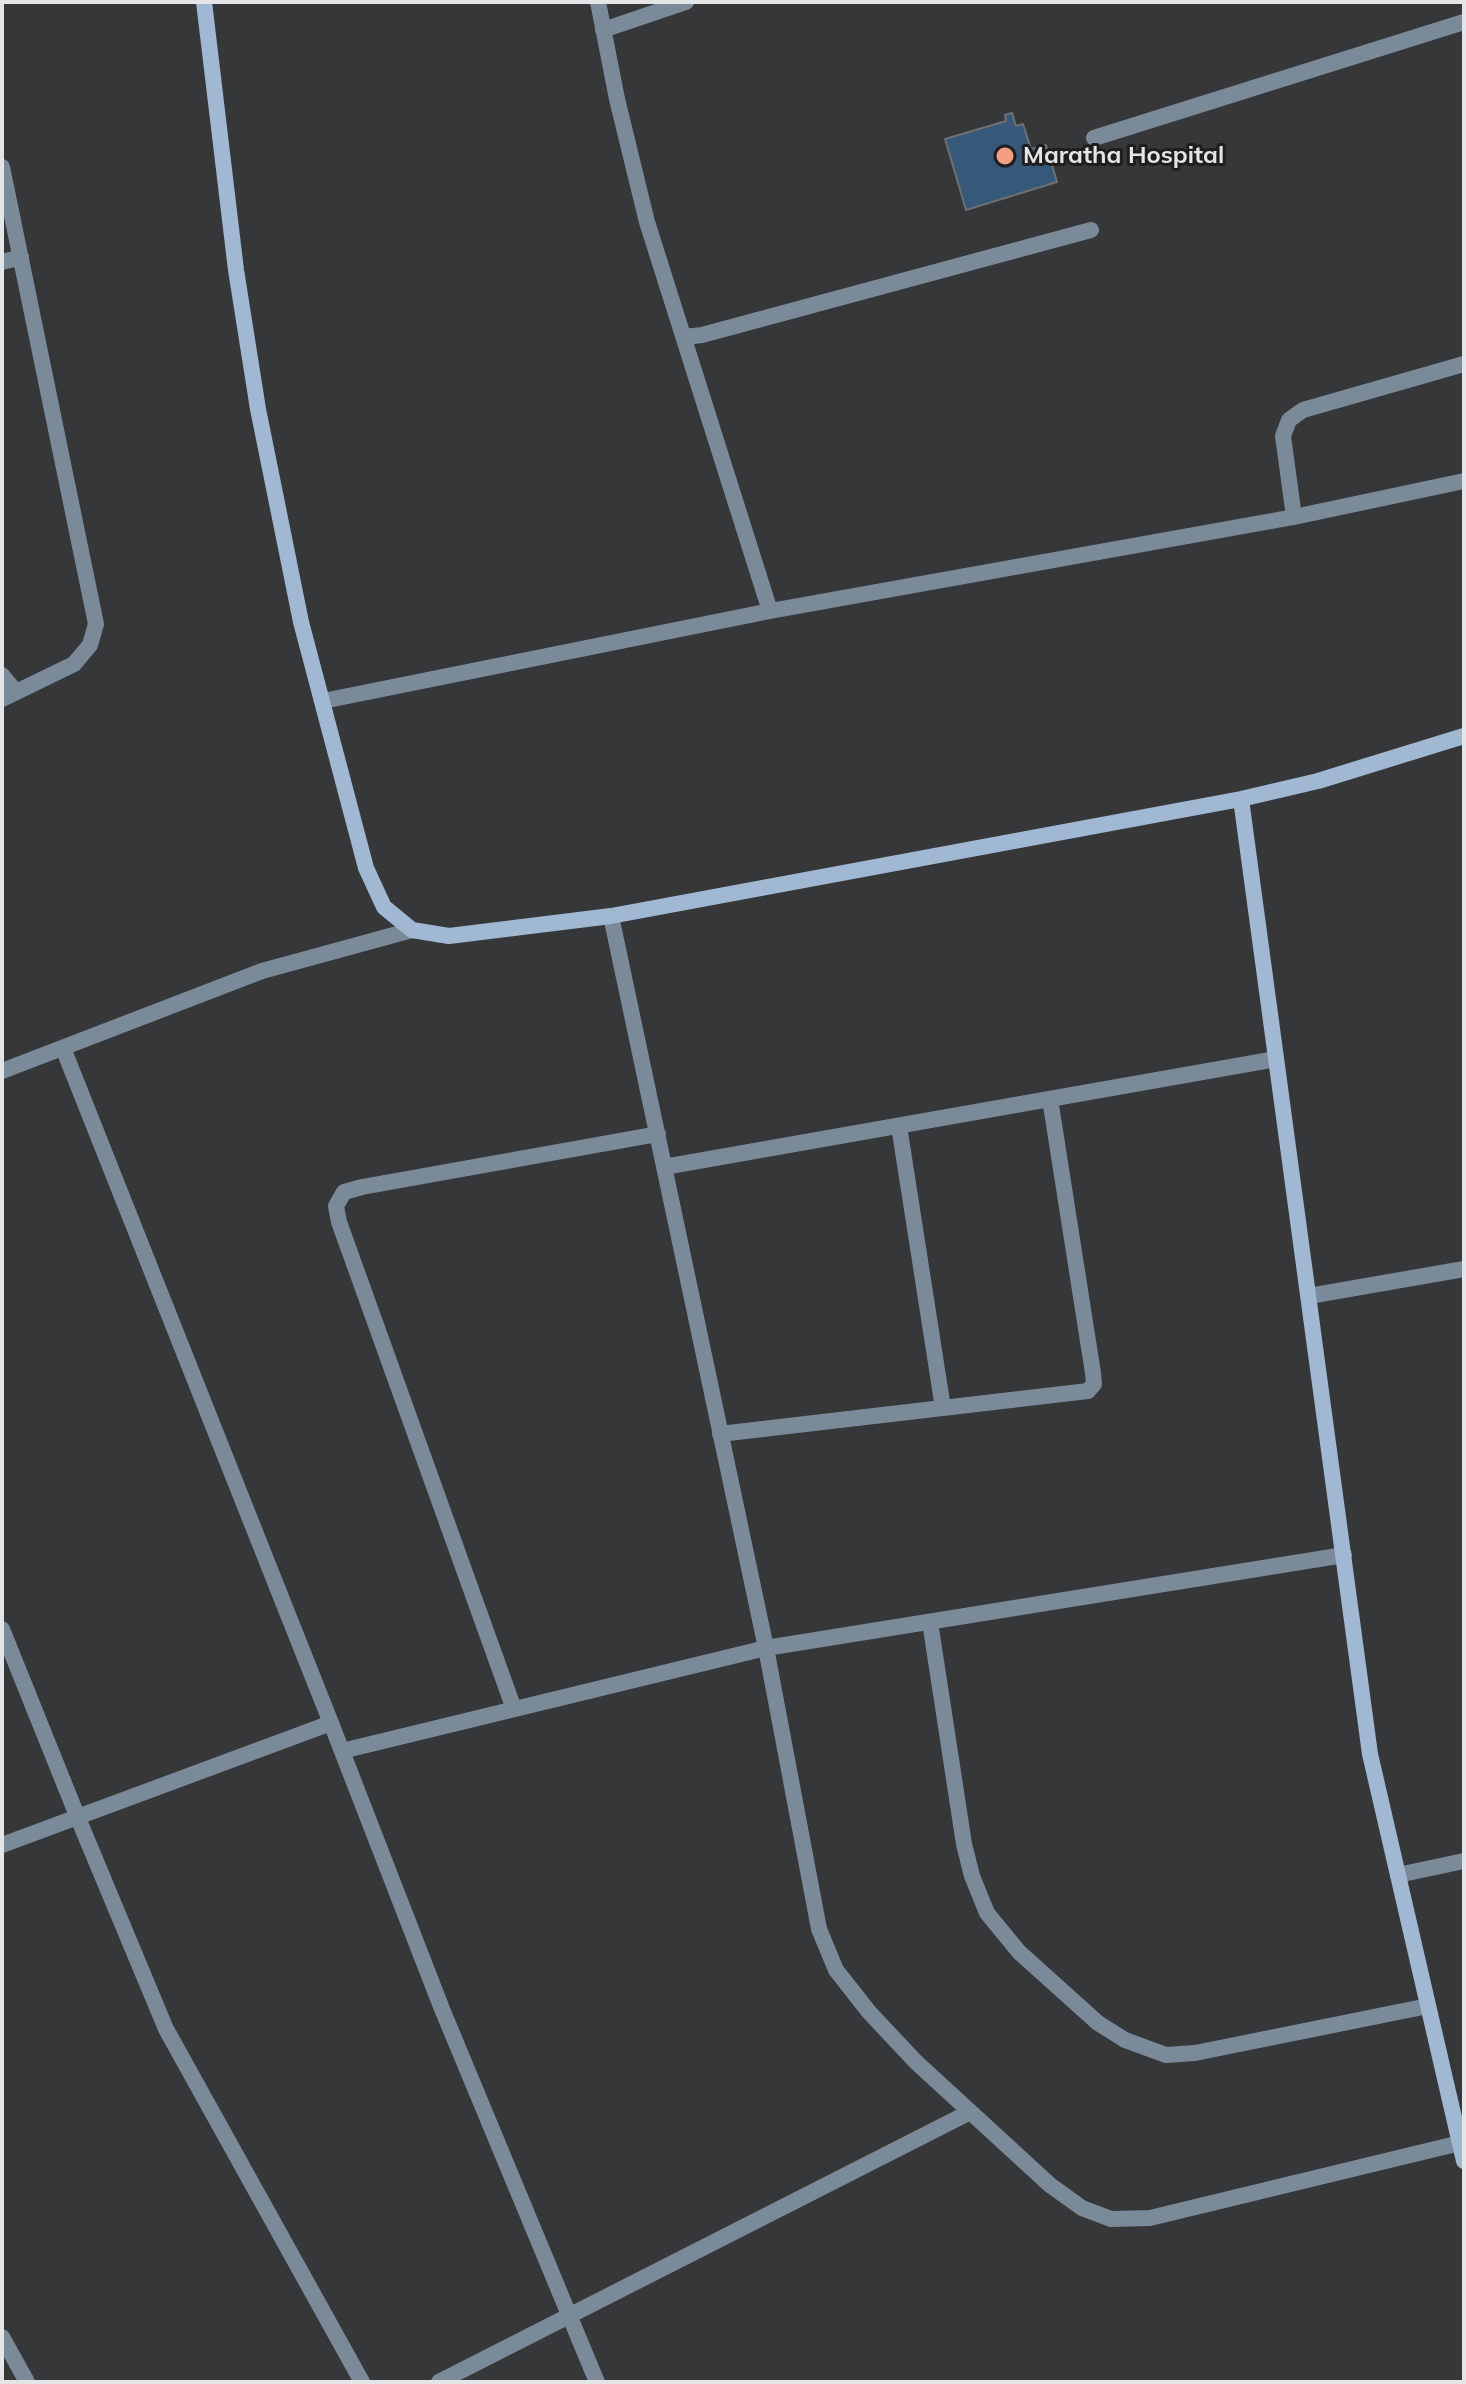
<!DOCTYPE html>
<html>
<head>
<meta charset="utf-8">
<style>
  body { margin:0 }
  #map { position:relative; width:1466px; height:2384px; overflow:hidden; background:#353739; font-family:Mulish,sans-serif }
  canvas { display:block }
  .frame { position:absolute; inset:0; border:4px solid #e3e5e6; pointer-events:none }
</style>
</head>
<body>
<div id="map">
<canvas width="1466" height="2384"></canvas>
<div class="frame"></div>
</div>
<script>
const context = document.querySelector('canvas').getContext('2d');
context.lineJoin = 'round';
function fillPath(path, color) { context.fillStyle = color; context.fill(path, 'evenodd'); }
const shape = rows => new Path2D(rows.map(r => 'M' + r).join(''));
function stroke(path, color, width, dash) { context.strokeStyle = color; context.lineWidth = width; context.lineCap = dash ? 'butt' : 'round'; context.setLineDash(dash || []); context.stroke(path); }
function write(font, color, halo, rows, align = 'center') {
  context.font = font + ' Mulish,sans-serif'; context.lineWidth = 6; context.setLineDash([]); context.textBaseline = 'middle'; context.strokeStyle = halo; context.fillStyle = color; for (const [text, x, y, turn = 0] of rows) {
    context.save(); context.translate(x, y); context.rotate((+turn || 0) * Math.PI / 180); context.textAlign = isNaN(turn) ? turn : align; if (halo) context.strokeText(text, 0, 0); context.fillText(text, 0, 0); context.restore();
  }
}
const building = shape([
  [1012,113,1016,126,1023,124,1031,149,1046,145,1057,182,966,210,945,139,1006,121,1005,115,1012,113]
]);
const street = shape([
  [598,2,617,99,647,222,770,611],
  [603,30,686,2],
  [1094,138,1464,22],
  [2,167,96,624,90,645,74,664,2,699],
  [2,262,21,257],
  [684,337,702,335,1091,230],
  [1294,517,1283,436,1289,420,1303,410,1464,364],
  [2,675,16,692],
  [323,701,770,611,1294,517,1464,481],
  [611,916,766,1648,819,1929,836,1970,869,2012,916,2062,1050,2185,1082,2208,1111,2219,1150,2218,1460,2143],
  [63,1048,331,1723,442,2009,597,2382],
  [2,1071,262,971,412,930],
  [899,1126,943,1408],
  [664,1167,1276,1059],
  [1309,1296,1464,1269],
  [720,1434,1088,1391,1094,1384,1093,1373,1050,1099],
  [930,1622,964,1844,972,1876,987,1913,1019,1952,1098,2023,1125,2040,1166,2055,1195,2053,1428,2006],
  [2,1629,78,1818,166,2029,362,2382],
  [514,1709,339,1222,336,1206,344,1192,362,1187,658,1134],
  [342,1751,766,1648,1344,1555],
  [2,1845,331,1723],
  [1398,1875,1464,1861],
  [2,2337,27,2382],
  [439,2382,970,2112]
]);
const secondary = shape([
  [204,2,236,270,258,409,301,622,366,868,384,907,412,930,449,936,611,916,1241,799,1318,781,1464,736],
  [1241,799,1370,1754,1464,2161]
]);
const markers = [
  [1005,156,10,"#f39f83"]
];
const poiNames = [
  ["Maratha Hospital",1023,156]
];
fillPath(building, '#375979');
stroke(building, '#6d7072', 2);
stroke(street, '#7a8a99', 16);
stroke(secondary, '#a0b8d1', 16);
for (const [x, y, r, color] of markers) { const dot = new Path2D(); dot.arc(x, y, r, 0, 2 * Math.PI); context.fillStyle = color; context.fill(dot); stroke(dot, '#1e1e1f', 3); }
write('bold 24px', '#e3e5e6', '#1e1e1f', poiNames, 'left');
</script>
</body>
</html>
